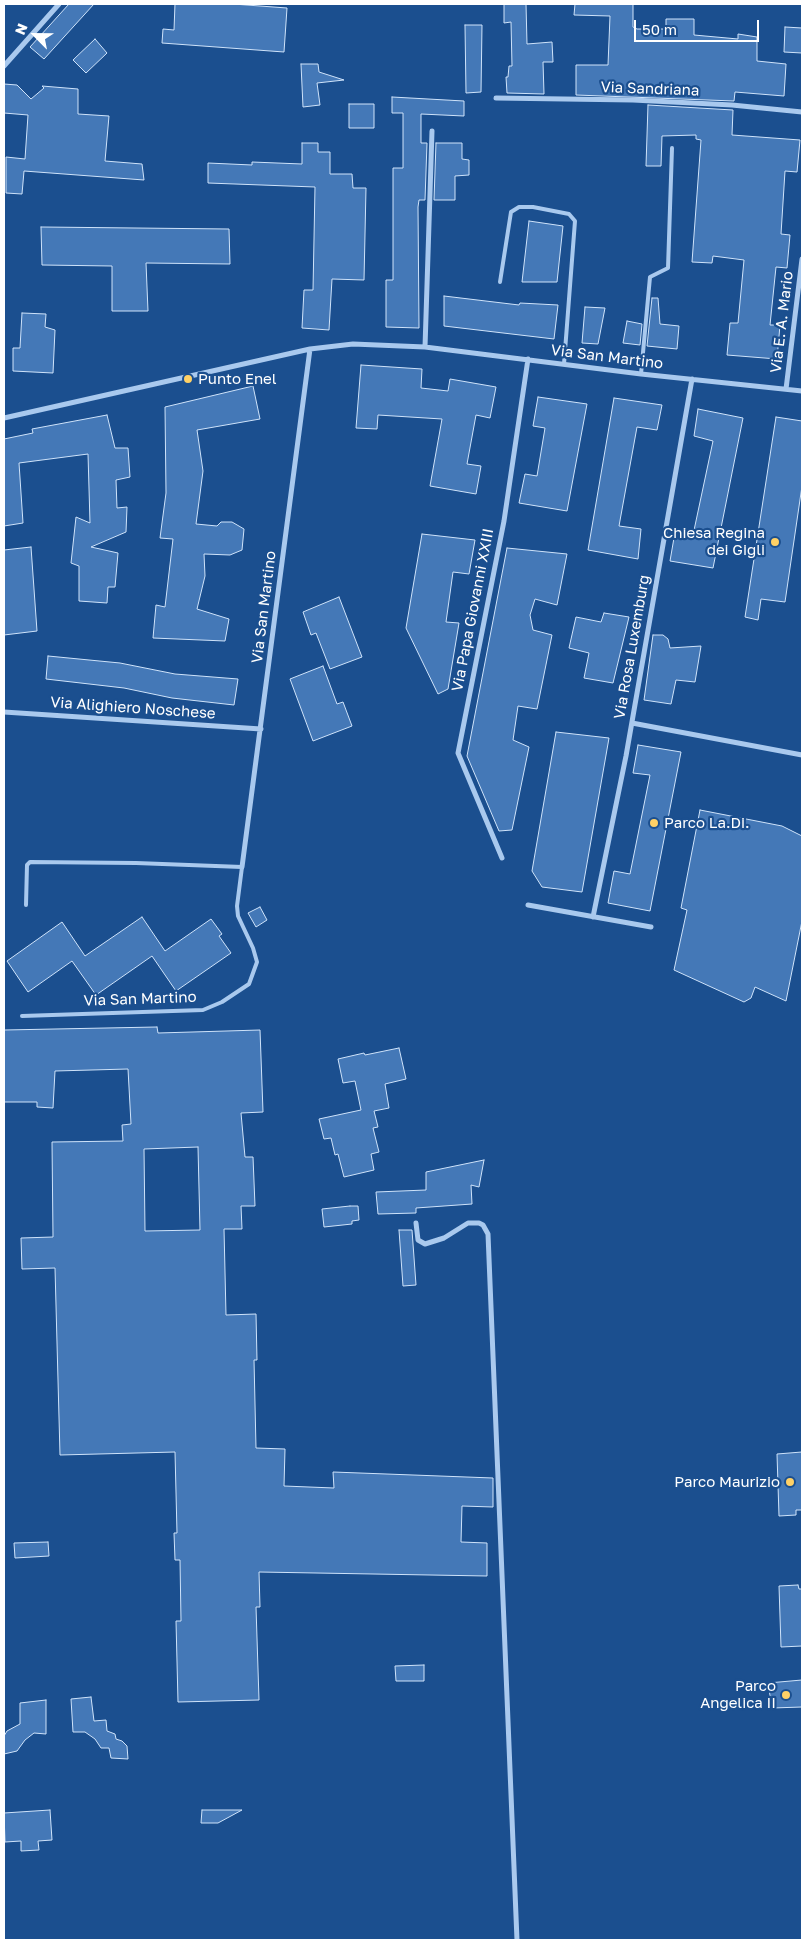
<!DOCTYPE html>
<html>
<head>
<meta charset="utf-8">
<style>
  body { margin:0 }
  #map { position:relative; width:806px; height:1944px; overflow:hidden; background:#1b4f8f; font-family:"Golos Text",sans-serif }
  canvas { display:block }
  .frame { position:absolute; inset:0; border:5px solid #fff; pointer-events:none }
  .north { position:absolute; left:10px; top:10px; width:50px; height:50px; -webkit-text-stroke:4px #1b4f8f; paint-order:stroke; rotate:293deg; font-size:14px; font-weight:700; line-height:20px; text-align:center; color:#fff }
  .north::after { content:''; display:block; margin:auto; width:18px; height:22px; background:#fff; clip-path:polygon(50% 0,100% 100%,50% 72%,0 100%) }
  .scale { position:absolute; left:634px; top:20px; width:125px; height:22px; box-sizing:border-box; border:2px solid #fff; border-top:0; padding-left:6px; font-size:15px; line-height:18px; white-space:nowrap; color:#fff; -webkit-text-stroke:4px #1b4f8f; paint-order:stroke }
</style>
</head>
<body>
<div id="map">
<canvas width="806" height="1944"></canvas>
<div class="frame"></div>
<div class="north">N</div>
<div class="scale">50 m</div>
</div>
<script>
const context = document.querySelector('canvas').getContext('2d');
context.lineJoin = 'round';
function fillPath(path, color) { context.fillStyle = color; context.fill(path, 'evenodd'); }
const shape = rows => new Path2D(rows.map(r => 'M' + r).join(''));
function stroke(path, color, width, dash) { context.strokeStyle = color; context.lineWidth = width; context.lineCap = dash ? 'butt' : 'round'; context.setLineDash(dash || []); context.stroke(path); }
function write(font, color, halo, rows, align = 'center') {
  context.font = font + ' "Golos Text",sans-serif'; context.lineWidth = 4.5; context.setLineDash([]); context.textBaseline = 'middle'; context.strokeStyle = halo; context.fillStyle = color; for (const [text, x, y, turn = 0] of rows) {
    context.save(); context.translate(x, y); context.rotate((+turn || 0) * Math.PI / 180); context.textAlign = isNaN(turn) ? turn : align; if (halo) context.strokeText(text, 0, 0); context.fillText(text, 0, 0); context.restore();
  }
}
const building = shape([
  [69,4,94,4,44,59,30,47,69,4],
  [175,4,233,4,287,8,284,52,162,43,163,29,174,30,175,4],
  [504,4,526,4,527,44,552,42,553,62,543,62,544,94,507,93,506,77,508,77,509,66,512,66,511,22,504,23,504,4],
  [575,4,633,4,633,27,637,29,666,29,666,19,694,19,694,35,738,39,738,34,757,37,757,61,786,64,784,96,735,92,734,101,576,95,576,65,608,65,610,16,574,15,575,4],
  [465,25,482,25,481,92,466,93,465,25],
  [785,27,802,28,802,53,784,52,785,27],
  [95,39,107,53,86,73,73,60,95,39],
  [301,64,318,64,319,72,344,80,317,83,320,105,303,107,301,64],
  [4,84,17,85,31,99,44,88,42,86,78,89,78,114,109,116,105,161,142,164,144,180,24,171,22,194,6,193,6,157,25,159,28,115,4,113,4,84],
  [392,97,464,101,464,116,421,114,421,143,427,143,425,200,419,200,418,207,419,328,386,327,386,280,393,280,393,168,403,168,403,113,392,113,392,97],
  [349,104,374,104,374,128,349,128,349,104],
  [648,105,733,110,732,135,800,140,797,172,785,171,781,234,790,235,787,268,776,267,770,325,780,325,777,359,727,355,730,323,738,323,744,260,713,256,712,263,692,262,701,140,696,139,696,135,662,136,661,166,646,166,648,105],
  [302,143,318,143,318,152,330,152,330,174,352,174,353,188,366,188,364,280,332,279,329,330,302,328,304,290,313,290,315,187,208,183,208,163,252,165,252,162,302,164,302,143],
  [436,143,462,143,462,159,469,160,469,175,455,176,455,200,434,200,436,143],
  [529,221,563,226,557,282,522,282,529,221],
  [41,227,229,229,230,264,146,263,148,311,112,311,112,266,42,265,41,227],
  [444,296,519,305,520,303,558,305,554,339,444,326,444,296],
  [652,298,658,298,660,324,679,326,677,349,647,346,652,298],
  [585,307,605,308,598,344,582,343,585,307],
  [22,313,46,314,45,327,55,330,53,373,13,371,13,348,20,348,22,313],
  [627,321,642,324,640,345,623,343,627,321],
  [361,365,422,369,421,388,448,391,450,379,496,387,490,418,476,415,467,464,481,466,476,494,430,486,442,419,378,415,377,429,356,428,361,365],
  [253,386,260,419,197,430,203,471,196,524,217,526,221,522,232,522,244,529,242,550,230,555,204,554,205,576,197,609,229,619,225,641,153,638,156,605,165,607,173,539,160,538,166,493,165,407,253,386],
  [538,397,587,404,567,511,519,503,525,474,537,476,545,428,533,426,538,397],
  [614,398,662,405,657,430,637,427,619,526,641,529,638,559,588,550,614,398],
  [698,409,743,418,713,568,670,561,675,532,693,535,713,441,694,436,698,409],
  [107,415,115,448,128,448,130,477,116,480,117,508,127,507,126,532,91,547,118,553,115,587,108,587,107,603,79,601,79,566,71,563,76,517,90,523,88,454,19,463,23,523,4,526,4,439,33,433,32,429,107,415],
  [776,417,802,421,802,486,785,602,761,599,758,620,745,617,776,417],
  [422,534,475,540,469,574,453,572,446,622,459,623,448,689,438,694,406,628,422,534],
  [31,547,37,631,4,635,4,550,31,547],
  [507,548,567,554,557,605,535,599,530,615,533,630,552,635,537,709,518,706,513,740,529,747,512,830,499,831,467,756,507,548],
  [339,597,362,657,330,669,316,633,311,635,303,612,339,597],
  [604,613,629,617,613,683,584,678,589,653,569,648,576,617,601,622,604,613],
  [653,635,663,635,668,639,670,648,701,646,695,682,676,680,671,704,644,700,653,635],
  [48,656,120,663,175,674,238,679,234,705,172,698,124,688,46,679,48,656],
  [323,666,337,704,343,702,352,726,313,741,290,679,323,666],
  [556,732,609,738,582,892,542,887,532,871,556,732],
  [638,745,681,752,650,911,608,903,614,871,630,874,650,775,633,773,638,745],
  [700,810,782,826,802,836,802,921,786,1001,755,987,751,998,744,1002,674,970,687,910,681,908,700,810],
  [260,907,267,920,256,927,248,913,260,907],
  [142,917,165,951,211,919,222,934,219,936,231,953,176,991,152,956,96,995,72,961,28,992,7,961,62,922,85,956,142,917],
  [157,1027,158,1033,260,1030,263,1112,241,1113,245,1157,253,1157,255,1206,241,1206,242,1229,224,1229,226,1315,256,1314,257,1360,254,1360,256,1448,285,1449,284,1486,334,1488,333,1472,493,1478,493,1507,462,1506,461,1542,487,1543,487,1576,259,1572,260,1607,256,1607,259,1700,178,1702,176,1621,181,1621,180,1560,175,1560,174,1533,177,1533,175,1452,60,1455,55,1268,22,1269,21,1238,53,1237,52,1142,123,1141,122,1125,131,1124,128,1069,55,1071,53,1108,37,1107,37,1102,4,1102,4,1030,157,1027],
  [198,1147,200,1230,145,1231,144,1149,198,1147],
  [399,1048,406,1079,385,1084,389,1108,374,1111,378,1127,373,1128,379,1152,371,1154,374,1170,344,1177,338,1154,335,1155,331,1138,324,1139,319,1119,361,1110,355,1081,343,1083,338,1059,364,1053,365,1055,399,1048],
  [484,1160,479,1187,471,1185,472,1204,416,1208,416,1213,378,1214,376,1192,426,1190,426,1172,484,1160],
  [350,1206,358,1206,359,1220,352,1221,352,1224,324,1227,322,1209,350,1206],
  [399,1230,412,1230,416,1285,403,1286,399,1230],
  [802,1452,802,1510,796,1510,796,1515,779,1516,777,1454,802,1452],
  [48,1542,49,1556,15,1558,14,1543,48,1542],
  [798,1585,799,1589,802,1589,802,1646,781,1647,779,1586,798,1585],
  [424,1665,424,1681,396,1681,395,1666,424,1665],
  [802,1680,802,1707,772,1708,768,1683,802,1680],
  [91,1697,94,1721,106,1720,107,1731,115,1734,116,1739,122,1741,127,1746,128,1759,111,1758,109,1748,101,1748,95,1739,85,1732,73,1732,71,1699,91,1697],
  [46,1700,46,1734,34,1733,25,1740,17,1751,4,1754,4,1736,7,1731,20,1724,20,1703,46,1700],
  [50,1810,52,1840,38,1841,39,1850,21,1851,21,1841,5,1842,4,1813,50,1810],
  [202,1810,242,1810,218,1823,201,1823,202,1810]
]);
const lane = shape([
  [500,282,511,212,519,207,533,207,569,214,575,221,564,364],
  [641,374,650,277,668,268,672,148],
  [22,1016,203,1010,222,1002,249,984,257,962,253,948,238,916,237,906,242,867,136,863,30,862,27,865,26,905]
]);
const street = shape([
  [4,66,59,4],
  [496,98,633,100,732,105,802,112],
  [425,347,432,131],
  [786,389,802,259],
  [4,418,310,349,353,344,425,347,641,374,802,391],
  [4,712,261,729],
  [632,723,802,755],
  [502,858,458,753,504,521,528,359],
  [242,867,310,349],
  [528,905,651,927],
  [593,917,626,756,692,379],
  [416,1223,418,1240,425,1244,444,1238,468,1223,479,1223,483,1225,488,1234,517,1940]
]);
const markers = [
  [188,379,5,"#ffd166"],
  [775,542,5,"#ffd166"],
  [654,823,5,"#ffd166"],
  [790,1482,5,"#ffd166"],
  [786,1695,5,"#ffd166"]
];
const streetNames = [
  ["Via Sandriana",650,89,2],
  ["Via E. A. Mario",782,322,-83],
  ["Via San Martino",607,357,7],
  ["Via San Martino",264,607,-83],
  ["Via Papa Giovanni XXIII",473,610,-79],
  ["Via Rosa Luxemburg",632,647,-80],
  ["Via Alighiero Noschese",133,708,4],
  ["Via San Martino",140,999,-2]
];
const poiNames = [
  ["Punto Enel",198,379,"left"],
  ["Chiesa Regina",765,533],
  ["dei Gigli",765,550],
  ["Parco La.Di.",664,823,"left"],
  ["Parco Maurizio",780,1482],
  ["Parco",776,1686],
  ["Angelica II",776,1703]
];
fillPath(building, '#4478b7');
stroke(building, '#cfe3fa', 1);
stroke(lane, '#a9c9ee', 4);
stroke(street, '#a9c9ee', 5);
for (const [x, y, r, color] of markers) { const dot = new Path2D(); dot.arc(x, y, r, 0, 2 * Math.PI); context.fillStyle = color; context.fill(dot); stroke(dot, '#1b4f8f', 2); }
write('15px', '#fff', '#1b4f8f', streetNames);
write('15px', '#fff', '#1b4f8f', poiNames, 'right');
</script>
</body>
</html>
